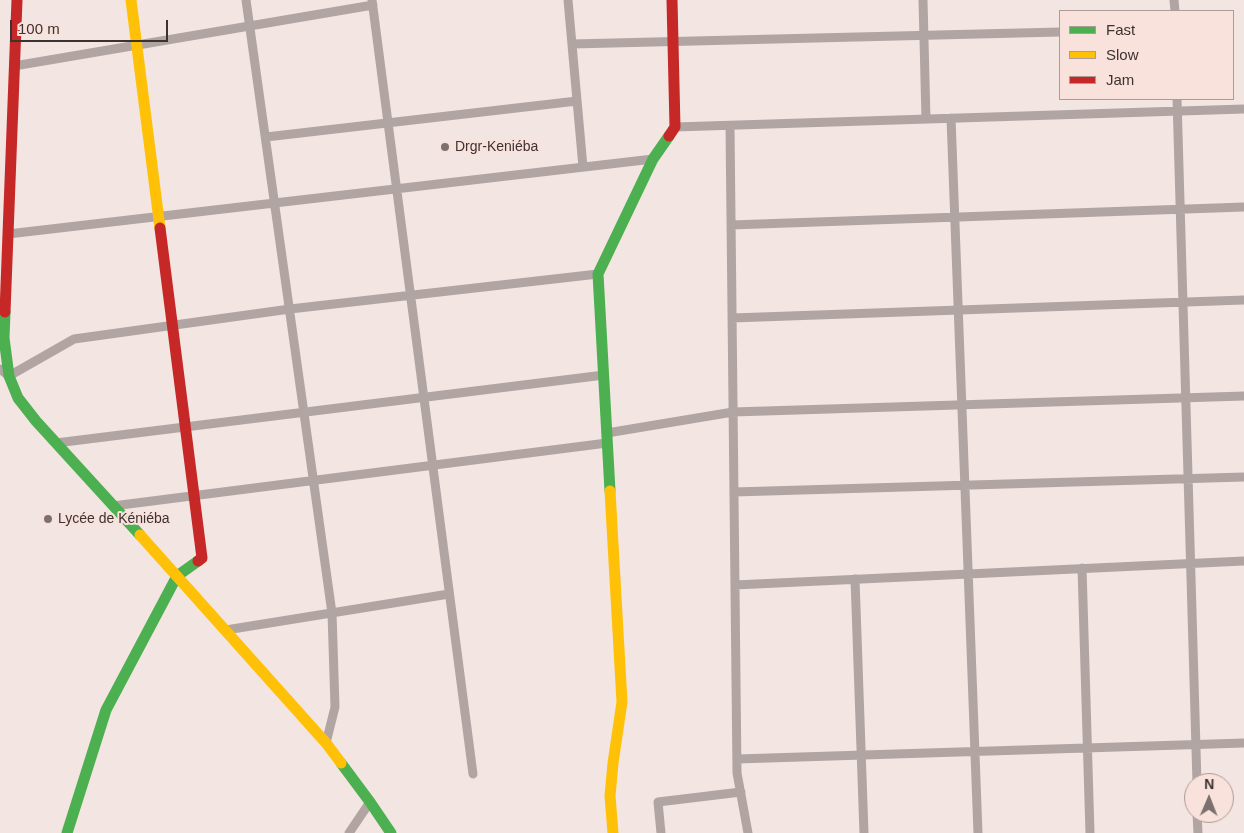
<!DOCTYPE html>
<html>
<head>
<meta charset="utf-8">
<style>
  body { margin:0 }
  #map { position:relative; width:1244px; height:833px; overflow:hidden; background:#f3e5e2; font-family:Helvetica,sans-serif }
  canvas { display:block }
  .legend { position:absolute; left:1059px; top:10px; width:175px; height:90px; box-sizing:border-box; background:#f9e1dc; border:1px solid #ad9b98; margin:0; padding:6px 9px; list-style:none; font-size:15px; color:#3c3331 }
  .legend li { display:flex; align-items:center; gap:10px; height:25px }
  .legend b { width:25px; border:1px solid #ad9b98 }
  .north { position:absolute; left:1184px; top:773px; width:50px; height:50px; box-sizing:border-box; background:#f9e1dc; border:1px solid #ad9b98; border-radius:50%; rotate:1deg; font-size:14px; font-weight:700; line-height:20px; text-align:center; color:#3c3331 }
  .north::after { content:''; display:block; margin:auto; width:18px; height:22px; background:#7c716f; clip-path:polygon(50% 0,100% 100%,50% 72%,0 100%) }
  .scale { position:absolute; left:10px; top:20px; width:158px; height:22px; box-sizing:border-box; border:2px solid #3c3331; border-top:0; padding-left:6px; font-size:15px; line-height:18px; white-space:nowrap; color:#3c3331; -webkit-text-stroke:4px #f9e1dc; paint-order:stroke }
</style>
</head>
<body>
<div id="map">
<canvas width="1244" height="833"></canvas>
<ul class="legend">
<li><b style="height:6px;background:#4caf50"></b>Fast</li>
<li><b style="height:6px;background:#ffc107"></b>Slow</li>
<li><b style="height:6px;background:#c62828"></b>Jam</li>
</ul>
<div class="north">N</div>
<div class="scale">100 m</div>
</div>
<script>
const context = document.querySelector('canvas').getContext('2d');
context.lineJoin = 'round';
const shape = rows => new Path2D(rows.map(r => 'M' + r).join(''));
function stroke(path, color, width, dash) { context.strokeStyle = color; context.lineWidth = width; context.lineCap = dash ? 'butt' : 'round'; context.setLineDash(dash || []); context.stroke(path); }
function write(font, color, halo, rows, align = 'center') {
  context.font = font + ' Helvetica,sans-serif'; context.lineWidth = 4; context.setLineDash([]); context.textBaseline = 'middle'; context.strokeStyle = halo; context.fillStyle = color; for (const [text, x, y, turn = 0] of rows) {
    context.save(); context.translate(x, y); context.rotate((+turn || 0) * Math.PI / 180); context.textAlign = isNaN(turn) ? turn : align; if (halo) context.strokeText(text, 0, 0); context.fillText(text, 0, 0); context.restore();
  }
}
const street = shape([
  [246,0,332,613,335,707,326,743],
  [372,0,473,774],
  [568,0,583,167],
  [923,0,926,119],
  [1174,0,1175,11],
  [572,44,1060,32],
  [14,66,373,5],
  [1177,99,1197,783],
  [951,118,978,833],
  [730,126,737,773,748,833],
  [675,127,1244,109],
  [266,137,577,101],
  [731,225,1244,207],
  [8,234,653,159],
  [732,318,1244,300],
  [0,369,9,376,74,339,290,309,598,274],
  [607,433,733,412,1244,396],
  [56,443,604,375],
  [734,492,1244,477],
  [113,506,607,443],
  [1082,568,1090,833],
  [855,579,864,833],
  [735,585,1244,561],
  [226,630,449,594],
  [737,759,1244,743],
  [1197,813,1198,833],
  [349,833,370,802],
  [661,833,658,802,741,792]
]);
const fast = shape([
  [5,312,4,338,9,376,18,398,36,421,140,535],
  [610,491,598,274,653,159,669,136],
  [341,763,370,802,391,833],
  [67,833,106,710,177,576,198,561]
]);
const slow = shape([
  [131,0,160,228],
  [610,491,622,702,613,763,610,796,613,833],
  [140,535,326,743,341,763]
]);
const jam = shape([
  [669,136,675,127,672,0],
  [160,228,202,558,198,561],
  [5,312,17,0]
]);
const markers = [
  [445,147,5,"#7c716f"],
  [48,519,5,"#7c716f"]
];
const poiNames = [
  ["Drgr-Keniéba",455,147],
  ["Lycée de Kéniéba",58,519]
];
stroke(street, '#b1a5a3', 9);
stroke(fast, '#4caf50', 11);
stroke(slow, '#ffc107', 11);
stroke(jam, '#c62828', 11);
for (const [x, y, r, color] of markers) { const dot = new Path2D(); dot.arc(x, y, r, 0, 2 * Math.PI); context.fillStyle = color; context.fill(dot); stroke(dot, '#f9e1dc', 2); }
write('14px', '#3c3331', '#f9e1dc', poiNames, 'left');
</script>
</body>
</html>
